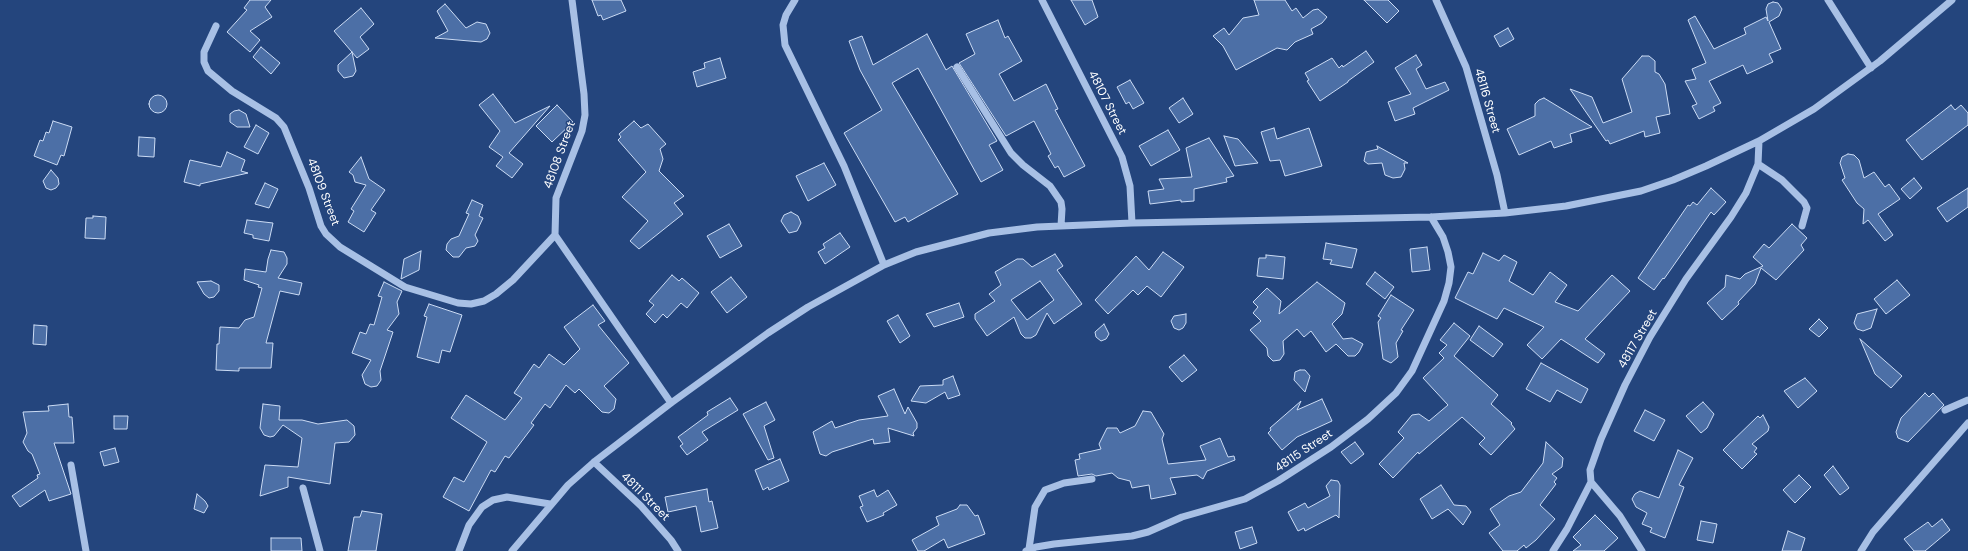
<!DOCTYPE html>
<html>
<head>
<meta charset="utf-8">
<style>
  body { margin:0 }
  canvas { display:block; background:#24457d }
</style>
</head>
<body>
<canvas width="1968" height="551"></canvas>
<script>
const context = document.querySelector('canvas').getContext('2d');
context.lineJoin = 'round';
function fillPath(path, color) { context.fillStyle = color; context.fill(path, 'evenodd'); }
const shape = rows => new Path2D(rows.map(r => 'M' + r).join(''));
function stroke(path, color, width, dash) { context.strokeStyle = color; context.lineWidth = width; context.lineCap = dash ? 'butt' : 'round'; context.setLineDash(dash || []); context.stroke(path); }
function write(font, color, halo, rows, align = 'center') {
  context.font = font + ' "DM Sans",sans-serif'; context.lineWidth = 3; context.setLineDash([]); context.textBaseline = 'middle'; context.strokeStyle = halo; context.fillStyle = color; for (const [text, x, y, turn = 0] of rows) {
    context.save(); context.translate(x, y); context.rotate((+turn || 0) * Math.PI / 180); context.textAlign = isNaN(turn) ? turn : align; if (halo) context.strokeText(text, 0, 0); context.fillText(text, 0, 0); context.restore();
  }
}
const building = shape([
  [250,0,271,0,265,7,272,17,250,31,260,40,250,52,227,32,247,10,244,8,250,0],
  [592,0,621,0,626,11,603,20,601,15,598,16,592,0],
  [1071,0,1092,0,1098,17,1085,25,1071,0],
  [1254,0,1285,0,1292,11,1296,8,1303,18,1313,10,1318,9,1327,17,1322,23,1311,29,1313,34,1295,42,1287,50,1277,48,1236,70,1223,46,1213,36,1224,28,1229,35,1243,18,1259,15,1254,0],
  [1364,0,1388,0,1399,11,1387,23,1364,0],
  [1773,2,1778,3,1782,9,1779,16,1769,22,1781,49,1769,54,1773,62,1747,74,1743,65,1709,81,1721,103,1713,107,1715,111,1699,119,1692,106,1697,104,1685,81,1696,79,1692,69,1706,63,1688,20,1695,16,1714,49,1746,34,1744,28,1766,17,1768,21,1766,9,1768,4,1773,2],
  [445,4,466,28,477,22,486,24,490,33,487,39,481,42,435,38,448,31,437,11,445,4],
  [361,8,374,24,360,37,369,49,357,58,334,31,361,8],
  [998,20,1005,38,1008,36,1022,61,999,74,1014,101,1046,84,1058,109,1055,110,1085,166,1064,177,1058,166,1055,168,1048,156,1051,154,1034,121,1006,136,959,63,975,54,966,34,998,20],
  [1508,28,1514,39,1500,47,1494,36,1508,28],
  [927,34,946,70,952,66,997,141,989,145,1003,170,981,182,918,68,892,83,958,194,908,222,905,217,895,222,844,133,882,110,860,70,849,41,862,36,873,65,927,34],
  [261,47,280,63,271,74,253,57,261,47],
  [1366,51,1374,62,1348,81,1348,82,1320,101,1307,81,1309,80,1305,73,1332,58,1339,68,1342,65,1343,67,1366,51],
  [352,52,356,71,353,76,344,78,338,71,338,65,352,52],
  [1416,55,1422,65,1416,69,1426,89,1445,82,1449,90,1413,108,1415,114,1395,121,1388,102,1411,94,1395,68,1416,55],
  [1642,56,1649,56,1655,61,1655,72,1659,74,1665,84,1670,114,1656,117,1660,133,1645,137,1644,131,1610,144,1608,140,1606,141,1570,89,1592,97,1603,123,1632,112,1622,79,1642,56],
  [720,58,726,78,697,87,693,72,705,68,704,63,720,58],
  [1130,80,1144,103,1133,109,1129,102,1126,104,1117,87,1130,80],
  [493,94,515,123,550,106,509,153,523,164,512,178,496,166,503,157,489,147,500,131,479,105,493,94],
  '149 104a9 9 0 1 1 18 0a9 9 0 1 1-18 0Z',
  [1183,98,1193,114,1179,123,1169,108,1183,98],
  [1544,98,1592,127,1570,134,1572,142,1554,148,1551,141,1519,155,1507,129,1535,116,1535,104,1539,100,1544,98],
  [557,105,573,122,552,142,536,126,557,105],
  [1951,105,1955,110,1961,105,1968,113,1968,125,1922,160,1906,140,1951,105],
  [239,110,246,114,250,127,237,127,230,122,230,114,234,111,239,110],
  [53,121,72,127,64,156,61,155,57,165,34,156,40,140,43,141,46,132,49,133,53,121],
  [634,121,641,128,648,124,666,144,660,149,663,159,659,171,684,196,674,203,683,214,639,249,630,241,648,221,622,197,646,172,618,140,621,137,619,134,634,121],
  [256,125,269,133,258,154,244,147,256,125],
  [1274,128,1277,139,1309,128,1322,166,1285,176,1280,160,1270,161,1261,132,1274,128],
  [1168,130,1180,150,1151,166,1139,146,1168,130],
  [1224,136,1238,139,1258,163,1235,166,1224,136],
  [139,137,155,138,154,157,138,156,139,137],
  [1209,138,1234,176,1226,178,1227,182,1194,189,1194,201,1181,202,1181,200,1150,204,1148,191,1164,189,1159,179,1192,177,1186,148,1209,138],
  [1377,146,1408,163,1404,163,1405,169,1401,177,1393,178,1385,175,1382,163,1368,164,1364,161,1366,152,1378,149,1377,146],
  [227,152,245,160,241,171,248,173,200,184,200,186,184,182,190,160,221,167,227,152],
  [1848,154,1854,155,1859,160,1864,178,1874,172,1885,187,1889,184,1900,199,1878,214,1893,235,1885,241,1868,220,1863,224,1864,209,1857,203,1842,180,1845,178,1840,163,1842,157,1848,154],
  [361,157,369,179,385,190,371,210,376,213,364,232,348,222,354,211,351,209,366,185,355,182,353,175,349,172,361,157],
  [824,163,836,185,808,201,796,176,824,163],
  [51,170,58,178,59,184,56,188,51,190,46,188,43,181,51,170],
  [1914,178,1922,188,1910,199,1901,189,1914,178],
  [265,183,278,189,269,208,255,204,265,183],
  [1711,188,1726,202,1714,215,1711,212,1664,279,1663,278,1654,290,1638,278,1688,205,1690,206,1693,202,1697,205,1711,188],
  [1968,188,1968,207,1947,222,1937,208,1968,188],
  [472,200,483,205,479,216,483,218,475,235,478,241,475,246,466,248,459,257,453,257,446,250,447,244,451,239,459,236,469,214,466,213,472,200],
  [791,212,798,216,801,223,797,231,789,233,781,221,784,215,791,212],
  [93,216,106,217,105,239,85,238,86,218,93,218,93,216],
  [247,220,273,223,269,241,253,238,253,235,244,233,247,220],
  [729,224,742,246,720,258,707,236,729,224],
  [1792,224,1807,238,1801,245,1804,250,1776,280,1761,268,1755,284,1738,302,1739,304,1722,320,1707,303,1725,287,1726,275,1740,279,1745,274,1763,266,1753,257,1764,244,1769,248,1792,224],
  [840,233,850,247,825,264,818,252,825,248,823,244,840,233],
  [1326,243,1357,249,1352,268,1330,264,1332,260,1323,259,1326,243],
  [1427,247,1430,270,1412,272,1410,249,1427,247],
  [271,250,284,252,287,258,287,264,278,278,302,283,299,295,280,291,266,343,273,343,271,368,239,368,239,371,216,370,217,344,219,344,220,327,239,328,245,320,254,317,262,288,258,287,259,285,244,280,245,269,266,272,268,259,271,250],
  [421,251,419,270,401,279,404,259,421,251],
  [1163,252,1184,267,1161,297,1147,286,1138,295,1133,290,1108,314,1095,300,1136,256,1149,270,1163,252],
  [1483,253,1499,261,1504,255,1517,262,1509,281,1533,295,1550,272,1567,285,1555,302,1578,311,1612,275,1630,291,1585,339,1605,354,1598,363,1561,339,1542,359,1527,345,1544,327,1504,308,1497,319,1455,298,1468,272,1473,274,1483,253],
  [1055,254,1063,266,1057,270,1082,304,1054,324,1047,313,1036,335,1031,338,1025,338,1021,334,1014,317,987,336,975,319,975,314,995,301,989,294,1001,285,995,272,1017,259,1023,259,1032,267,1055,254],
  [1040,281,1054,300,1027,320,1011,300,1040,281],
  [1266,255,1285,257,1283,279,1257,276,1259,258,1266,258,1266,255],
  [1375,272,1394,287,1385,299,1366,284,1375,272],
  [672,275,679,281,682,278,699,293,687,308,681,303,667,318,663,314,655,323,646,314,654,305,649,301,672,275],
  [731,277,747,297,727,313,711,292,731,277],
  [1897,280,1910,295,1886,314,1874,299,1897,280],
  [211,281,219,285,219,291,214,297,209,298,204,294,197,282,211,281],
  [384,282,402,291,397,302,399,314,387,330,393,332,380,371,381,380,377,386,371,387,365,384,362,375,371,360,352,353,360,332,366,334,370,324,374,325,382,297,378,296,384,282],
  [1317,282,1345,303,1342,314,1332,324,1343,339,1352,338,1363,344,1359,352,1355,356,1348,356,1336,344,1326,352,1311,331,1304,337,1297,329,1283,341,1284,354,1280,360,1273,361,1268,356,1267,348,1250,330,1261,321,1253,313,1258,307,1253,302,1267,288,1281,301,1279,314,1317,282],
  [1391,295,1414,310,1401,330,1403,331,1396,343,1398,357,1391,363,1383,359,1378,322,1381,318,1378,316,1391,295],
  [959,303,964,317,934,327,926,314,959,303],
  [429,304,462,315,450,352,442,350,439,363,417,357,427,317,424,316,429,304],
  [593,305,605,321,598,325,629,363,604,386,616,399,614,409,609,413,602,412,579,389,575,393,566,385,550,408,545,404,531,423,534,425,509,458,505,456,495,472,491,470,469,511,443,497,454,477,464,482,487,442,451,418,466,395,505,420,522,398,514,393,534,364,539,368,549,354,564,365,580,349,564,327,593,305],
  [1877,309,1871,328,1863,331,1857,329,1854,323,1857,314,1877,309],
  [1186,314,1186,323,1183,328,1179,330,1174,328,1171,321,1174,316,1186,314],
  [898,315,910,336,900,343,887,321,898,315],
  [1819,319,1828,328,1819,337,1809,329,1819,319],
  [1454,323,1470,336,1454,356,1498,395,1491,404,1512,423,1511,424,1515,429,1491,455,1479,444,1485,438,1462,417,1419,454,1418,452,1393,478,1379,464,1404,438,1398,432,1412,415,1419,414,1429,421,1448,405,1423,378,1444,358,1439,353,1447,345,1440,340,1454,323],
  [1104,324,1109,334,1106,339,1101,341,1096,337,1095,332,1104,324],
  [34,325,47,326,46,345,33,344,34,325],
  [1479,326,1503,344,1493,357,1470,340,1479,326],
  [1860,339,1902,376,1891,388,1875,374,1860,339],
  [1184,355,1197,370,1182,382,1169,367,1184,355],
  [1541,363,1588,389,1581,403,1557,390,1550,402,1526,389,1541,363],
  [1300,370,1305,370,1310,376,1305,392,1294,380,1295,372,1300,370],
  [953,376,960,395,948,399,945,392,926,403,911,401,920,386,943,385,943,380,953,376],
  [1805,378,1817,391,1798,408,1784,391,1805,378],
  [894,389,905,414,908,407,917,423,917,428,913,433,914,436,888,428,890,442,874,444,873,439,832,452,826,456,820,454,813,432,832,421,835,428,859,420,888,416,878,396,894,389],
  [1925,393,1929,397,1933,393,1944,405,1908,442,1898,438,1896,432,1901,418,1925,393],
  [730,398,738,410,702,432,708,440,687,455,680,446,683,444,678,437,708,415,707,412,730,398],
  [1322,399,1332,421,1297,437,1282,450,1268,433,1271,430,1270,428,1301,401,1297,410,1322,399],
  [766,402,775,420,764,426,774,458,768,460,743,414,766,402],
  [1703,402,1714,414,1707,428,1701,433,1686,416,1703,402],
  [68,404,69,417,72,417,74,443,54,443,71,494,49,501,45,490,20,507,12,496,38,478,37,475,40,474,32,454,28,451,23,442,27,433,23,412,49,411,48,406,68,404],
  [263,404,280,406,279,420,302,420,318,424,347,420,354,426,355,435,349,442,335,443,330,484,288,477,288,487,260,496,265,465,298,467,302,438,283,425,274,436,270,437,264,435,260,428,263,404],
  [1645,410,1665,420,1654,441,1634,431,1645,410],
  [1143,411,1151,412,1164,434,1162,439,1168,464,1206,460,1200,446,1220,438,1228,457,1234,456,1235,460,1207,471,1203,479,1197,475,1170,478,1176,494,1151,499,1149,485,1132,488,1130,481,1118,478,1112,473,1096,476,1092,474,1078,476,1075,460,1080,459,1079,454,1101,449,1099,444,1107,428,1117,428,1120,433,1135,426,1143,411],
  [1763,415,1769,427,1768,431,1752,444,1757,448,1754,452,1757,454,1742,469,1723,450,1758,416,1760,418,1763,415],
  [114,416,128,416,127,429,114,429,114,416],
  [1355,442,1364,454,1351,464,1341,452,1355,442],
  [1546,442,1563,458,1562,467,1552,474,1557,478,1554,482,1556,484,1540,505,1555,519,1536,540,1526,548,1524,545,1517,551,1503,551,1489,533,1500,525,1490,509,1509,496,1521,492,1543,463,1546,442],
  [115,448,119,462,104,466,100,452,115,448],
  [1678,450,1693,458,1679,485,1684,487,1665,538,1650,532,1652,528,1642,524,1647,513,1636,507,1632,499,1635,494,1640,491,1659,498,1678,450],
  [780,459,789,481,769,490,768,487,763,490,755,470,780,459],
  [1833,466,1849,488,1840,495,1824,475,1833,466],
  [1799,475,1811,487,1795,503,1783,490,1799,475],
  [1331,480,1338,481,1340,485,1339,518,1336,515,1305,531,1304,528,1298,531,1288,512,1305,503,1308,508,1330,496,1326,486,1331,480],
  [1441,485,1454,505,1466,506,1471,512,1463,525,1448,509,1432,519,1420,499,1441,485],
  [707,489,709,502,712,501,718,528,701,532,696,506,668,512,665,497,707,489],
  [874,490,877,497,888,490,897,505,883,513,884,515,867,522,860,507,863,506,859,496,874,490],
  [197,494,205,501,208,506,204,513,194,509,197,494],
  [960,505,967,505,975,516,978,515,985,534,948,548,944,539,924,551,918,551,912,540,939,525,936,517,957,509,960,505],
  [362,511,382,514,376,551,348,551,354,517,360,517,362,511],
  [1595,515,1618,538,1604,551,1573,551,1581,545,1573,537,1595,515],
  [1942,519,1950,530,1925,551,1914,551,1904,539,1928,522,1932,527,1942,519],
  [1701,521,1717,524,1713,543,1697,540,1701,521],
  [1252,527,1257,543,1240,549,1235,532,1252,527],
  [1788,531,1805,538,1801,551,1782,551,1788,531],
  [271,538,301,538,302,551,271,551,271,538]
]);
const minor = shape([
  [572,0,584,94,585,115,582,131,556,198,555,235,671,403],
  [795,0,786,15,783,25,785,45,844,166,884,265],
  [1042,0,1122,157,1130,186,1132,223],
  [1436,0,1466,67,1497,175,1505,213],
  [1828,0,1871,68],
  [216,26,204,52,204,62,208,71,232,91,276,118,284,127,309,188,321,226,326,234,340,247,405,287,458,303,471,304,484,301,496,294,513,280,555,235],
  [957,67,1011,153,1023,165,1050,186,1061,202,1062,209,1061,226],
  [1758,164,1782,180,1804,202,1807,208,1802,226],
  [1945,410,1968,400],
  [594,462,641,506,671,540,678,551],
  [71,465,86,551],
  [303,488,320,551],
  [1029,549,1035,507,1045,490,1064,483,1092,479],
  [459,551,469,525,482,507,493,500,507,497,550,504],
  [512,551,568,485,594,462,671,403,768,333,808,307,884,265,916,252,989,233,1037,227,1132,223,1431,217,1505,213,1566,206,1641,191,1673,180,1706,166,1759,141,1814,109,1880,61,1952,0],
  [1026,551,1036,547,1054,544,1132,536,1148,532,1182,517,1245,499,1278,481,1331,447,1368,419,1396,393,1412,371,1444,301,1449,283,1451,267,1448,252,1443,237,1431,217],
  [1553,551,1567,529,1591,482],
  [1642,551,1620,516,1591,482,1590,470,1601,439,1625,385,1650,337,1686,279,1731,217,1746,193,1758,164,1759,141],
  [1861,551,1873,532,1968,423]
]);
const streetNames = [
  ["48116 Street",1487,101,74],
  ["48107 Street",1107,103,63],
  ["48108 Street",560,155,-70],
  ["48109 Street",323,192,69],
  ["48117 Street",1638,339,-60],
  ["48115 Street",1304,451,-34],
  ["48111 Street",645,497,45]
];
fillPath(building, '#4c6fa6');
stroke(building, '#cbdbf4', 1);
stroke(minor, '#a8c0e5', 7);
write('12px', '#fff', '#24457d', streetNames);
</script>
</body>
</html>
